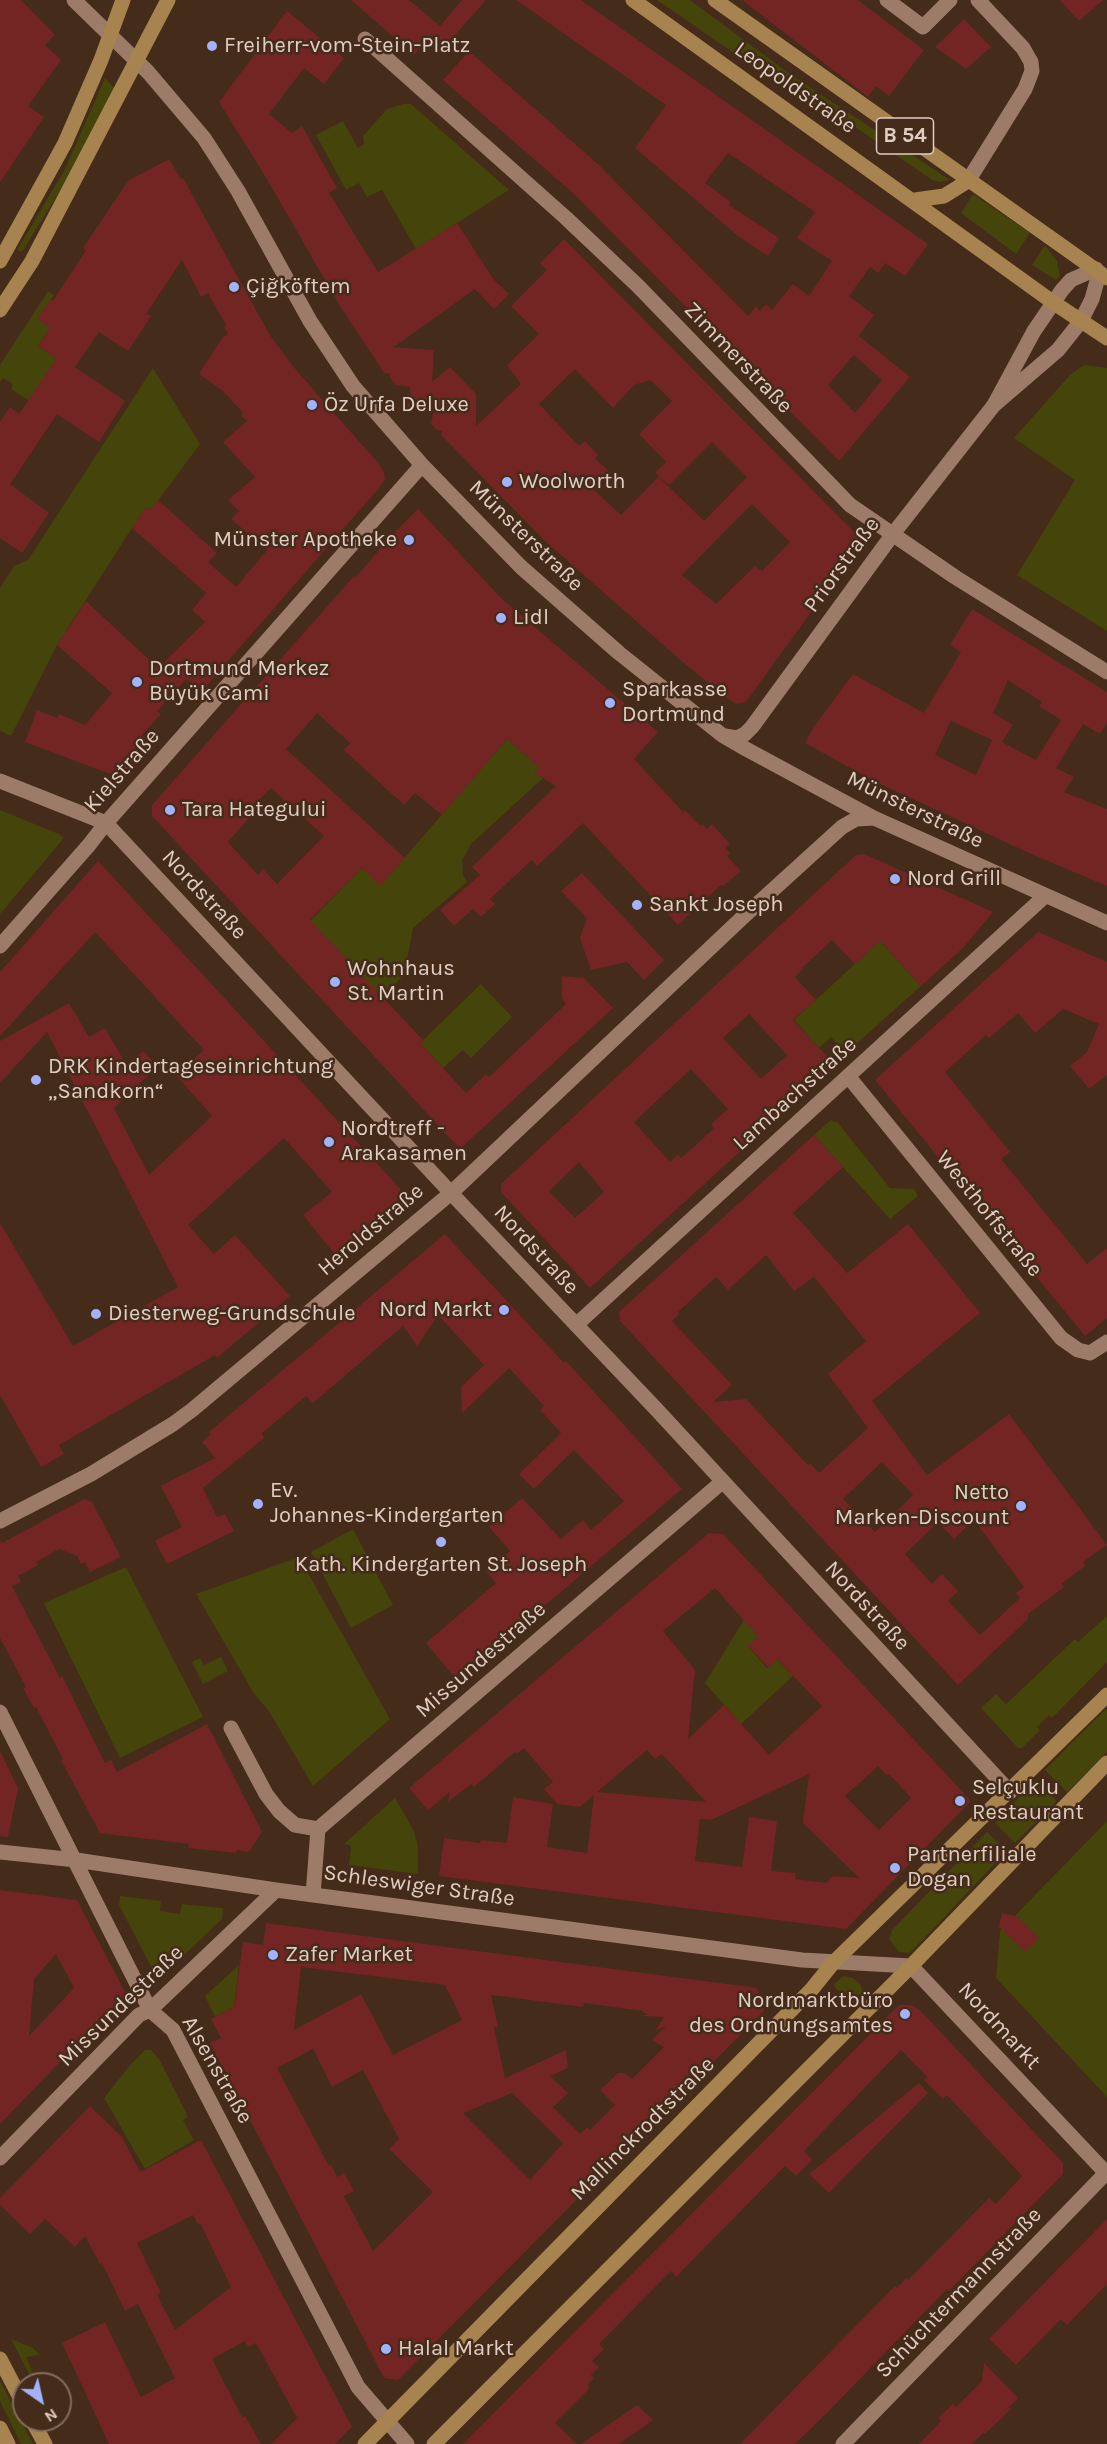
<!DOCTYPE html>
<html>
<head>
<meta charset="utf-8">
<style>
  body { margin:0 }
  #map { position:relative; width:1107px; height:2444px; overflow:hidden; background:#452b19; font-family:Karla,sans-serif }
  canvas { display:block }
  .north { position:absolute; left:12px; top:2372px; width:60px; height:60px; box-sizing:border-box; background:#452b19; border:2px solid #836c5d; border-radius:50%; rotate:146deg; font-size:16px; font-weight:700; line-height:24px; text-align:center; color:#e0cec4 }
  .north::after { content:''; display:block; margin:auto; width:21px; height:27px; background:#a3b2fd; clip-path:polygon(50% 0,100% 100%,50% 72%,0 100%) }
</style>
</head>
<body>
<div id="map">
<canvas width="1107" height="2444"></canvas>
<div class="north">N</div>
</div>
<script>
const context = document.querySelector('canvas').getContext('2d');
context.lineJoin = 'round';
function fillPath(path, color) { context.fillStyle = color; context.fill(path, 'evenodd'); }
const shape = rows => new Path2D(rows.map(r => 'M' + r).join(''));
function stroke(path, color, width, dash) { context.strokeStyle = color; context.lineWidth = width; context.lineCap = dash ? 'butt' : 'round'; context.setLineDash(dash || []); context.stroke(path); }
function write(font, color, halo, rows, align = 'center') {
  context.font = font + ' Karla,sans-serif'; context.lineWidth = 5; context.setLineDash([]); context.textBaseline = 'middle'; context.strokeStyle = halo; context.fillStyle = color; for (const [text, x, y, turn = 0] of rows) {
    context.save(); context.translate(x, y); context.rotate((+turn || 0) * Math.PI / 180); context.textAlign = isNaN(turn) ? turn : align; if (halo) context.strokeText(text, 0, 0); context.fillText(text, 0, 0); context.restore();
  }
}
const green = shape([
  [657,0,690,0,790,74,950,180,940,182,932,180,845,120,812,107],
  [105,78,115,89,76,165,22,252,17,250,65,169],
  [403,104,411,104,509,190,416,249,382,190,367,197,359,183,346,190,316,135,343,121,358,148,364,144,363,136,387,109],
  [973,194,1030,233,1016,254,961,213],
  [1045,245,1057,261,1060,276,1056,280,1032,265],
  [48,291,54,295,38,319,50,328,38,346,58,360,28,400,11,389,13,384,3,378,0,382,0,365],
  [1084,365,1107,368,1107,631,1017,575,1075,480,1014,438,1071,374],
  [153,368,200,444,151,510,146,507,132,528,57,645,11,736,0,731,0,588,14,566,28,560],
  [507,739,539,767,535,773,543,778,471,844,462,861,463,875,467,882,413,928,404,975,382,997,309,922,362,868,381,885],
  [0,810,59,834,64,838,0,914],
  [880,941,921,986,846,1053,831,1037,819,1048,794,1020],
  [481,984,512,1017,471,1058,463,1050,443,1068,420,1043],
  [831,1120,838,1123,890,1188,914,1189,918,1196,890,1219,814,1135],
  [353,1529,393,1605,351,1628,311,1552],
  [299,1557,390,1719,313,1786,270,1713,253,1692,196,1594],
  [126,1567,203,1717,120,1758,44,1603],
  [747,1615,760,1637,756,1638,748,1646,767,1668,777,1659,793,1676,741,1724,705,1683],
  [1107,1616,1107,1662,1052,1718,1049,1715,1037,1727,1040,1730,1022,1748,1018,1748,981,1708,996,1694,1006,1704,1075,1639,1078,1642],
  [221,1657,228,1671,203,1684,192,1662,200,1658,204,1665],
  [1107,1708,1107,1752,1067,1792,1045,1770],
  [1035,1780,1057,1801,1015,1843,995,1823],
  [395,1798,414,1831,418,1848,418,1874,349,1865,351,1846,344,1844],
  [1107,1821,1107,2097,996,1978,1000,1931],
  [987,1832,1007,1851,913,1950,909,1953,899,1952,889,1939,892,1930],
  [120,1896,161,1901,160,1911,180,1914,182,1904,223,1908,222,1919,162,1976,156,1976,119,1905],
  [239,1965,234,2007,215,2017,205,1996],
  [843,1976,853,1978,861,1985,863,1995,853,2008,833,1985],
  [145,2050,151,2050,159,2059,188,2117,183,2120,194,2140,145,2169,104,2098,131,2064],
  [11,2339,33,2348,40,2355,26,2357,38,2384,34,2384],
  [0,2381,33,2444,21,2444,0,2401]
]);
const building = shape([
  [0,0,21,0,55,35,45,45,61,60,28,106,44,117,0,182],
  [351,0,409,0,440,26,414,55],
  [462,0,486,0,441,51,428,40],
  [516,0,581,0,928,244,905,276,885,263,878,273,870,267,849,296,874,315,859,336,910,377,839,461,573,193,443,80,469,51,598,164,748,316,756,306,760,311,766,304,772,310,793,284,809,296,832,261,797,238,815,212,728,153,705,183,731,202,729,205,779,238,768,256,738,236,635,148,666,105],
  [854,355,882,380,855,413,828,385],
  [742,0,858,0,924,50,889,96,876,86,868,97],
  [1060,0,1103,0,1079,21],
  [287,11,344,58,324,84,304,68,269,114,292,133,302,126,337,188,329,193,378,272,457,223,494,280,509,294,494,309,475,289,394,347,434,350,432,382,450,367,476,394,476,426,521,384,507,365,539,334,511,306,547,270,540,263,564,239,857,535,858,547,746,702,735,704,686,665,545,541,441,435,442,431,437,430,431,424,434,409,400,410,411,401,410,387,396,385,390,378,390,374,384,373,340,306,268,181,219,102],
  [575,369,613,408,634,385,650,380,672,401,639,434,666,462,655,473,659,476,621,515,593,489,609,472,595,458,598,455,585,441,579,446,539,404],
  [712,442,747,477,704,521,659,477,669,485],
  [752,504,790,542,762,571,755,566,716,604,682,575],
  [964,19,991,47,966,69,935,47],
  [169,159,181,179,183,178,271,337,297,371,380,465,384,472,385,479,380,487,201,692,186,679,157,711,161,714,142,735,153,746,127,773,115,776,25,742,37,710,57,718,59,714,85,725,112,693,57,645,86,601,158,668,205,622,192,610,206,593,132,528,146,507,151,510,158,500,217,553,208,562,236,587,267,550,231,519,239,511,228,500,255,477,223,442,247,421,241,415,243,413,223,391,199,374,222,338,228,334,224,327,226,325,208,293,201,297,182,260,146,314,151,316,128,351,99,332,75,367,125,401,99,442,57,414,10,484,49,513,22,553,0,538,0,422,10,407,19,414,56,359,38,346,50,328,37,319,51,299,53,301,86,250,83,248,128,181],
  [418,509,502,599,658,732,634,759,683,812,685,810,700,826,702,824,707,829,712,824,730,844,725,848,730,853,727,856,741,871,723,886,721,885,678,925,583,823,537,866,532,860,490,899,495,904,481,917,473,909,454,926,440,910,480,875,472,867,556,786,535,773,539,767,507,739,442,815,415,793,404,805,344,750,350,743,317,713,286,749,405,858,380,886,362,868,310,920,423,1040,420,1043,466,1093,486,1074,489,1077,566,1004,562,998,562,976,584,978,613,1008,460,1149,152,816,152,805,354,576,356,577,391,536],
  [271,788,324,836,277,884,263,869,258,875,228,842,249,818,245,814],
  [972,609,1107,692,1107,723,1100,734,1083,724,1056,768,1074,777,1064,792,1107,809,1107,886,1029,853,874,781,805,743,813,728,853,674,924,713,961,652,950,645],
  [1008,680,1042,702,1039,706,1061,720,1036,760,1002,742,1013,725,993,713],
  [951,721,992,740,976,775,935,755],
  [864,854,993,912,963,948,921,986,880,941,855,964,832,940,802,968,803,969,795,977,816,1000,793,1020,835,1065,590,1288,501,1192,501,1184,856,855],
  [749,1014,787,1055,761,1079,723,1038],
  [691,1069,728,1109,711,1124,714,1128,698,1143,681,1158,678,1154,670,1162,634,1122],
  [579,1162,604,1192,575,1218,549,1191],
  [98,861,383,1170,403,1192,403,1203,337,1257,303,1215,332,1192,284,1138,188,1225,214,1254,235,1235,290,1296,217,1358,215,1355,59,1445,64,1454,41,1467,0,1395,0,1223,73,1346,178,1287,47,1032,0,1083,0,1041,69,1003,89,1037,105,1028,127,1066,143,1051,158,1066,114,1108,149,1175,212,1116,176,1075,204,1050,95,932,0,1036,0,972],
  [582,873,664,960,644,980,627,962,591,970,580,938,587,918,561,891],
  [1038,932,1107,962,1107,1075,1089,1089,1070,1066,1087,1052,1099,1024,1063,1009,1035,1033,1018,1013,989,1038,986,1035,945,1072,1010,1152,1001,1159,1087,1264,1107,1248,1107,1318,1085,1336,875,1080],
  [814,1135,843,1167,793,1213,847,1273,908,1224,980,1313,872,1401,927,1475,1009,1414,1107,1545,1083,1562,1085,1566,1061,1584,1064,1587,1028,1614,1028,1619,958,1685,620,1321,619,1312],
  [766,1255,794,1291,814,1277,866,1341,828,1374,868,1428,819,1473,810,1463,808,1465,746,1399,713,1402,732,1385,672,1321,679,1314,678,1312,716,1277,728,1290],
  [882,1462,913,1495,875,1532,843,1499],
  [974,1520,1024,1587,1016,1593,1020,1598,980,1635,948,1601,958,1591,942,1574,932,1584,905,1554,938,1522,954,1539],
  [445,1234,564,1363,566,1361,682,1489,457,1680,426,1643,496,1583,486,1571,510,1551,489,1527,522,1498,561,1539,583,1520,591,1530,624,1501,574,1450,534,1489,519,1474,561,1433,540,1410,544,1406,509,1368,462,1413,461,1387,484,1365,438,1315,417,1346,403,1326,313,1403,306,1396,262,1433,264,1438,203,1488,217,1517,225,1514,234,1531,167,1564,155,1541,182,1527,161,1486,215,1458,202,1442,211,1434,209,1432],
  [84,1499,92,1502,121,1557,90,1572,85,1562,81,1564,77,1556,59,1549,36,1562,38,1565,18,1576,21,1582,12,1586,60,1678,62,1676,105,1763,111,1760,117,1772,207,1724,262,1832,249,1852,237,1850,236,1853,188,1848,189,1844,100,1833,61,1760,63,1759,36,1707,34,1708,23,1688,26,1687,0,1638,0,1540,2,1543],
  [709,1533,723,1534,971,1801,846,1929,439,1876,444,1838,480,1843,481,1840,507,1843,513,1797,553,1804,547,1847,587,1853,594,1795,580,1807,557,1804,544,1789,553,1782,524,1748,516,1754,515,1752,474,1787,471,1784,448,1802,450,1792,428,1810,409,1788],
  [715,1588,758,1636,748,1646,768,1667,777,1659,822,1706,769,1755,724,1705,688,1739,695,1670,663,1631],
  [647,1750,655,1759,662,1754,706,1802,597,1792],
  [878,1766,886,1775,890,1775,911,1798,879,1830,845,1796],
  [809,1774,803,1823,859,1878,833,1876,826,1883,795,1879,796,1873,771,1871,777,1821,749,1817,742,1867,695,1861,700,1819,711,1820],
  [0,1751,18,1788,8,1837,0,1836],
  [0,1890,77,1900,126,1994,0,2124],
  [56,1954,74,1988,29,2036,34,1979],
  [1002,1913,1016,1916,1039,1938,1025,1952,999,1927],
  [266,1923,757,1988,764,2011,398,2380,384,2378,210,2043,221,2038,211,2019,234,2007,243,1942,263,1945],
  [301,1967,445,1985,462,2020,393,2055,361,1994,294,2030],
  [491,1995,583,2007,584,2003,643,2011,643,2013,647,2014,642,2016,664,2017,656,2030,666,2026,652,2040,664,2047,632,2079,625,2073,618,2073,600,2090,615,2105,590,2130,587,2127,580,2134,553,2107,568,2093,550,2076,568,2068,566,2050,505,2078,494,2027,498,2027],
  [313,2049,332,2087,363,2070,399,2139,389,2149,433,2192,373,2251,344,2196,354,2191,344,2173,337,2177,331,2165,329,2166,277,2068],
  [512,2093,563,2143,530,2180,463,2113],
  [899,2005,911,2005,919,2009,1063,2163,1063,2174,949,2291,947,2289,826,2414,795,2444,740,2444,895,2286,897,2288,906,2278,908,2280,989,2198,996,2204,1022,2176,947,2095,943,2099,924,2080,927,2077,901,2050,804,2151,812,2160,796,2176,785,2166,676,2277,671,2271,599,2344,604,2349,592,2361,599,2367,591,2375,594,2378,588,2384,589,2389,555,2423,577,2444,463,2444],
  [919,2083,928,2093,829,2193,809,2174],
  [90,2106,122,2137,140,2172,201,2140,352,2427,335,2444,271,2444,297,2418,256,2343,248,2347,245,2341,212,2359,242,2417,245,2416,261,2444,109,2444,62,2343,105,2322,141,2397,175,2378,138,2304,125,2311,102,2263,100,2264,85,2236,75,2247,45,2219,30,2234,0,2205,0,2198],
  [193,2215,198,2224,200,2223,231,2287,175,2330,157,2295,161,2293,137,2243],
  [1107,2219,1107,2284,1067,2325,1061,2319,1016,2365,989,2339],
  [984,2363,1018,2398,1009,2407,1011,2409,985,2434,983,2433,972,2444,919,2444,941,2421,938,2418,953,2404,956,2407,982,2381],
  [637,2405,653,2420,619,2444,581,2444]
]);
const minor = shape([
  [74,0,148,72,204,138,238,191,310,321,353,386,422,465,521,567,619,653,722,735,746,749,874,818,1107,923],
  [887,0,923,27,950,0],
  [365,39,566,218,638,286,850,505,955,577,1107,672],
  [968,181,1025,89,1032,71,1031,62,1023,48,978,0],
  [725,736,737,738,745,734,752,727,893,534,994,405,1034,331,1062,290,1071,280,1096,269,1097,281,1092,299,1081,321,1058,350,994,405],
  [0,781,106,823,451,1193,657,1410,1010,1792],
  [0,946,89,845,106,823,422,465],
  [848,1076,1061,1338,1078,1350,1090,1353,1107,1342],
  [576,1325,1045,896],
  [0,1521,91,1474,173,1424,192,1410,451,1193,743,917,842,827,856,819,874,818],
  [0,1712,150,2010,173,2030,358,2387,407,2444],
  [231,1728,266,1794,279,1811,295,1825,318,1829],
  [0,1852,76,1860,276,1890,802,1960,911,1966,1107,2174],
  [313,1895,318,1829,722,1482],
  [0,2158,139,2015,150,2010,276,1890],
  [843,2444,1106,2173]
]);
const major = shape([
  [633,0,1054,303,1107,338],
  [715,0,1107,278],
  [915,200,944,196,968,181],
  [0,261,65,143,101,60,123,0],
  [0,310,32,261,168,0],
  [0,2359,24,2405],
  [32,2420,45,2444],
  [0,2428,8,2444],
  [365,2444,812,1989,833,1963,1107,1695],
  [434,2444,911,1966,1107,1763]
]);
const markers = [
  [212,46,6,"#a3b2fd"],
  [234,287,6,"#a3b2fd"],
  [312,405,6,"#a3b2fd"],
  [507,482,6,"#a3b2fd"],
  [409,540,6,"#a3b2fd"],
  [501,618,6,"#a3b2fd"],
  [137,682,6,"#a3b2fd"],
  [610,703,6,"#a3b2fd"],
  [170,810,6,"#a3b2fd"],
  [895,879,6,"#a3b2fd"],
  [637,905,6,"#a3b2fd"],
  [335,982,6,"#a3b2fd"],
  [36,1080,6,"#a3b2fd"],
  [329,1142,6,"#a3b2fd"],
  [504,1310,6,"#a3b2fd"],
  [96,1314,6,"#a3b2fd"],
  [258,1504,6,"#a3b2fd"],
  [1021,1506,6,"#a3b2fd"],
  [441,1542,6,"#a3b2fd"],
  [960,1801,6,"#a3b2fd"],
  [895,1868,6,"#a3b2fd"],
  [273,1955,6,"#a3b2fd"],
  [905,2014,6,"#a3b2fd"],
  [386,2349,6,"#a3b2fd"]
];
const shields = [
  [905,136,57]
];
const shieldNames = [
  ["B 54",905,136]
];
const poiNames = [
  ["Freiherr-vom-Stein-Platz",224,46],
  ["Çiğköftem",246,287],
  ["Öz Urfa Deluxe",324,405],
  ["Woolworth",519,482],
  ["Münster Apotheke",397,540,"right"],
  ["Lidl",513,618],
  ["Dortmund Merkez",149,669],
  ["Büyük Cami",149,694],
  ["Sparkasse",622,690],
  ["Dortmund",622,715],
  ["Tara Hategului",182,810],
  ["Nord Grill",907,879],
  ["Sankt Joseph",649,905],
  ["Wohnhaus",347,969],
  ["St. Martin",347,994],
  ["DRK Kindertageseinrichtung",48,1067],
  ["„Sandkorn“",48,1092],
  ["Nordtreff -",341,1129],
  ["Arakasamen",341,1154],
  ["Nord Markt",492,1310,"right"],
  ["Diesterweg-Grundschule",108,1314],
  ["Ev.",270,1491],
  ["Johannes-Kindergarten",270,1516],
  ["Netto",1009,1493,"right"],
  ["Marken-Discount",1009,1518,"right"],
  ["Kath. Kindergarten St. Joseph",441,1565,"center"],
  ["Selçuklu",972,1788],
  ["Restaurant",972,1813],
  ["Partnerfiliale",907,1855],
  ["Dogan",907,1880],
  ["Zafer Market",285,1955],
  ["Nordmarktbüro",893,2001,"right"],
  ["des Ordnungsamtes",893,2026,"right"],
  ["Halal Markt",398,2349]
];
const streetNames = [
  ["Leopoldstraße",795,88,35],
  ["Zimmerstraße",738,358,46],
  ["Münsterstraße",526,536,44],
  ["Priorstraße",842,565,-54],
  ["Kielstraße",122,771,-49],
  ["Münsterstraße",915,810,26],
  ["Nordstraße",204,895,47],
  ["Lambachstraße",795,1094,-42],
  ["Westhoffstraße",989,1214,51],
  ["Heroldstraße",371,1230,-40],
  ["Nordstraße",536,1250,47],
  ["Nordstraße",867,1606,47],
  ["Missundestraße",481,1660,-41],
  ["Schleswiger Straße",419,1886,8],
  ["Missundestraße",121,2006,-44],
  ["Nordmarkt",999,2026,47],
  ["Alsenstraße",217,2070,60],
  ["Mallinckrodtstraße",643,2129,-45],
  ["Schüchtermannstraße",959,2293,-46]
];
fillPath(green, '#44440b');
fillPath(building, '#722522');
stroke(minor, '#9c7c68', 15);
stroke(major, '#a6834f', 15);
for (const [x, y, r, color] of markers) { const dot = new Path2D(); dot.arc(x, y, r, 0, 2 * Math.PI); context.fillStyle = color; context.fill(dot); stroke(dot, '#452b19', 2); }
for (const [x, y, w] of shields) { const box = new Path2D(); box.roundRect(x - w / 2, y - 18, w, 36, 4.5); context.fillStyle = '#452b19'; context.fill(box); stroke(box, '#e0cec4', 1.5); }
write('bold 21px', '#e0cec4', null, shieldNames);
write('22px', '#e0cec4', '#452b19', poiNames, 'left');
write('22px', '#e0cec4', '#452b19', streetNames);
</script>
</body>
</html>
